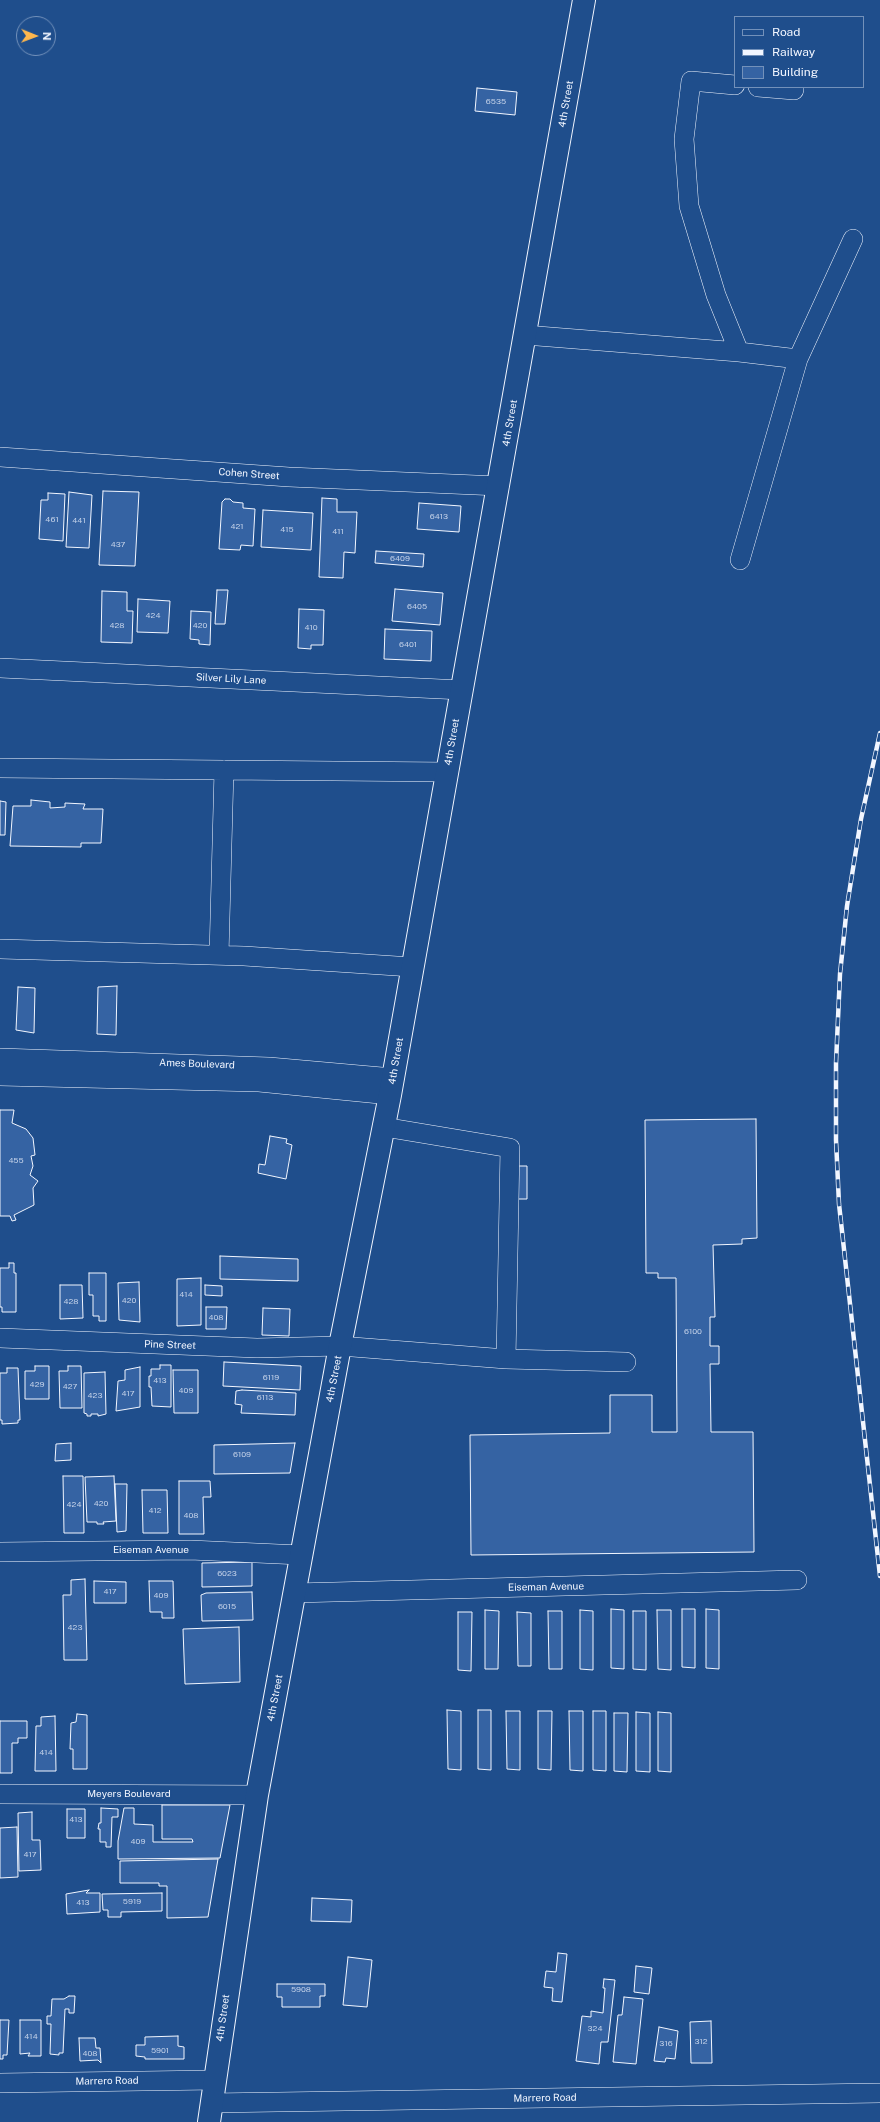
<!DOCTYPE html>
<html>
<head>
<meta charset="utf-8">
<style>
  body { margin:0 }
  #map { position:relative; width:880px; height:2122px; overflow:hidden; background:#1f4e8c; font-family:"Public Sans",sans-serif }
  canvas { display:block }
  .legend { position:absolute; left:734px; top:16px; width:130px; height:72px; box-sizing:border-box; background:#1f4e8c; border:1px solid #7391ba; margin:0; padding:5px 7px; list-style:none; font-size:12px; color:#f2f6ff }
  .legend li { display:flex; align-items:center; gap:8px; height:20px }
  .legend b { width:20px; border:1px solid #7391ba }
  .north { position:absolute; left:16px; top:16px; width:40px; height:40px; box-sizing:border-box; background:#1f4e8c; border:1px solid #7391ba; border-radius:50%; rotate:91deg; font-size:11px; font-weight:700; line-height:16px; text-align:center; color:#f2f6ff }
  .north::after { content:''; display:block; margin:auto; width:14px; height:18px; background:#ffb74d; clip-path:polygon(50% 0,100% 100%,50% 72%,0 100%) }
</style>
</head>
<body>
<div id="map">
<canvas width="880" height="2122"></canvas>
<ul class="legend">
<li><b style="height:5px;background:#1f4e8c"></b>Road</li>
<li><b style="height:5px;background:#f2f6ff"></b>Railway</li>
<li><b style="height:11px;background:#3563a3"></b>Building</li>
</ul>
<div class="north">N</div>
</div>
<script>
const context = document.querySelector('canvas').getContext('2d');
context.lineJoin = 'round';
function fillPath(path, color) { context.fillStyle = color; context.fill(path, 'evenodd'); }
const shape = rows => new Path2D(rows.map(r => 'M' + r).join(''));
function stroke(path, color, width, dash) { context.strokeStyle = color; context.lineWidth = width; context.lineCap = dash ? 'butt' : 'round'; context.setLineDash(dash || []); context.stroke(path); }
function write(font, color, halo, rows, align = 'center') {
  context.font = font + ' "Public Sans",sans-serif'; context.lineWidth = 3; context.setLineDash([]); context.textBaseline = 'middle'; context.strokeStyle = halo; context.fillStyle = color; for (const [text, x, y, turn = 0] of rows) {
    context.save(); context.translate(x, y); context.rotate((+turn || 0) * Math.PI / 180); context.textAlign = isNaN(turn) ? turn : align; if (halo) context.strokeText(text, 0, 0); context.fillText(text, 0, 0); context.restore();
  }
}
const building = shape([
  [477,88,517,92,515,115,475,111,477,88],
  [103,491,139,492,135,566,99,565,103,491],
  [69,492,92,495,89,548,66,547,69,492],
  [48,493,65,494,63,541,39,539,41,500,48,500,48,493],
  [322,498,337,499,337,512,357,512,355,553,344,552,343,578,319,577,322,498],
  [225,499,230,499,233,502,243,503,243,508,255,509,253,546,241,545,240,550,219,549,222,502,225,499],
  [419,503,461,506,459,532,417,529,419,503],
  [263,510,313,513,311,550,261,547,263,510],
  [376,551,424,554,423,567,375,563,376,551],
  [395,589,443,593,440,625,392,621,395,589],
  [217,590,228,590,225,624,215,624,217,590],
  [102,591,127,592,127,611,133,611,132,643,101,642,102,591],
  [138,599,170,601,168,633,137,632,138,599],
  [299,609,324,610,323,645,311,645,311,649,298,648,299,609],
  [191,611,211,612,210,645,199,644,199,640,190,639,191,611],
  [385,629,432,631,431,661,384,659,385,629],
  [31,800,50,802,50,808,65,807,65,803,85,804,83,809,103,809,101,843,81,843,81,847,10,846,13,806,31,806,31,800],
  [0,801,6,802,5,835,0,835,0,801],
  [117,986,116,1035,97,1034,98,987,117,986],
  [18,987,35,988,34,1033,16,1030,18,987],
  [0,1110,14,1110,12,1123,26,1129,33,1138,35,1155,31,1156,33,1166,30,1175,38,1181,33,1188,34,1205,14,1215,16,1220,12,1221,10,1216,0,1216,0,1110],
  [756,1119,757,1238,742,1239,742,1244,713,1245,715,1317,710,1317,710,1346,719,1346,719,1364,710,1364,711,1432,753,1432,754,1552,471,1555,470,1435,610,1433,610,1395,652,1395,652,1432,677,1432,676,1278,658,1278,658,1273,646,1273,645,1120,756,1119],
  [270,1136,287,1139,286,1143,292,1145,286,1179,258,1173,259,1164,265,1165,270,1136],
  [517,1166,527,1166,527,1199,517,1199,517,1166],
  [220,1256,298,1259,298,1281,220,1279,220,1256],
  [9,1263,14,1263,14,1273,16,1273,16,1312,2,1312,2,1307,0,1307,0,1268,9,1268,9,1263],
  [89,1273,106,1273,106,1321,99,1321,99,1316,93,1316,93,1295,89,1295,89,1273],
  [201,1278,201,1325,177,1326,177,1279,201,1278],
  [139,1282,140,1322,119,1320,118,1283,139,1282],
  [60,1285,82,1285,83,1318,60,1319,60,1285],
  [205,1285,222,1286,222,1296,205,1295,205,1285],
  [206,1307,227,1307,226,1329,206,1329,206,1307],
  [263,1308,290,1309,289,1336,262,1335,263,1308],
  [224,1362,301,1366,300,1390,223,1386,224,1362],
  [160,1365,171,1365,171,1407,152,1406,151,1387,149,1387,149,1376,151,1376,151,1369,160,1369,160,1365],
  [35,1366,49,1366,49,1399,25,1399,25,1371,35,1371,35,1366],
  [68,1366,81,1366,82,1408,60,1408,59,1371,68,1371,68,1366],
  [140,1367,140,1407,116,1411,118,1381,125,1380,125,1370,140,1367],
  [7,1368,18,1368,20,1420,18,1420,18,1423,2,1424,2,1420,0,1420,0,1373,7,1373,7,1368],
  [173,1370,198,1370,198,1413,174,1413,173,1370],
  [105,1372,106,1414,98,1416,98,1414,91,1414,91,1416,87,1416,87,1414,84,1413,84,1373,105,1372],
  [242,1390,296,1393,295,1415,241,1413,242,1405,235,1404,236,1391,242,1390],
  [71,1443,71,1460,55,1461,56,1444,71,1443],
  [295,1443,290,1473,214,1474,214,1445,295,1443],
  [63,1476,83,1476,84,1533,64,1533,63,1476],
  [114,1476,116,1521,103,1522,104,1524,97,1524,97,1522,87,1522,85,1477,114,1476],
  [179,1481,210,1481,211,1497,203,1497,204,1534,179,1534,179,1481],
  [115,1484,127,1484,126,1531,117,1532,115,1484],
  [142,1490,167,1490,168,1533,143,1533,142,1490],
  [252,1562,252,1586,202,1587,202,1563,252,1562],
  [85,1579,87,1660,64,1660,63,1595,71,1595,71,1580,85,1579],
  [94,1581,126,1582,126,1603,94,1603,94,1581],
  [149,1581,173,1581,174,1618,162,1618,162,1612,150,1612,149,1581],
  [252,1592,253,1620,202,1621,201,1595,206,1593,252,1592],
  [611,1609,624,1610,624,1669,611,1668,611,1609],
  [682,1609,695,1609,695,1668,682,1667,682,1609],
  [706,1609,719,1610,719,1669,706,1668,706,1609],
  [485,1610,499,1611,498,1669,485,1669,485,1610],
  [580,1610,593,1611,593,1670,580,1669,580,1610],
  [657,1610,671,1610,671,1670,658,1669,657,1610],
  [548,1611,562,1611,562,1669,549,1669,548,1611],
  [633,1611,646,1611,646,1670,633,1669,633,1611],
  [458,1612,472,1612,471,1671,458,1670,458,1612],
  [517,1612,531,1613,531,1666,518,1666,517,1612],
  [239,1627,240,1682,185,1684,183,1629,239,1627],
  [447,1710,461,1711,461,1770,448,1769,447,1710],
  [478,1710,491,1710,491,1770,478,1769,478,1710],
  [506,1711,520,1711,520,1770,507,1769,506,1711],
  [538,1711,552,1711,551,1770,538,1769,538,1711],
  [569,1711,583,1711,583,1771,570,1770,569,1711],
  [593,1711,606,1711,606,1771,593,1770,593,1711],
  [636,1712,650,1713,650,1772,636,1771,636,1712],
  [658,1712,671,1713,671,1772,658,1771,658,1712],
  [614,1713,628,1713,627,1772,614,1771,614,1713],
  [77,1714,87,1715,87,1769,73,1769,73,1749,70,1749,71,1723,76,1722,77,1714],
  [55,1716,56,1771,35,1771,36,1726,41,1726,41,1717,55,1716],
  [0,1721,27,1721,27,1738,18,1738,18,1743,12,1743,12,1773,0,1773,0,1721],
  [162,1805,230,1805,220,1858,118,1859,118,1841,124,1808,134,1808,134,1824,153,1825,153,1842,193,1842,192,1839,162,1839,162,1805],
  [101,1808,118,1809,118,1817,112,1817,111,1847,106,1847,106,1842,100,1842,100,1829,98,1829,99,1823,101,1823,101,1808],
  [67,1809,85,1809,85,1838,67,1838,67,1809],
  [32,1812,32,1840,40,1840,41,1870,19,1871,18,1813,32,1812],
  [17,1827,18,1877,0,1878,0,1828,17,1827],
  [218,1859,208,1917,167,1918,167,1886,159,1886,159,1883,120,1883,120,1861,218,1859],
  [89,1890,86,1893,100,1893,100,1912,67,1914,66,1894,89,1890],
  [162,1893,162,1911,121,1912,121,1917,108,1917,108,1910,103,1910,102,1894,162,1893],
  [312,1898,352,1900,351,1922,311,1921,312,1898],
  [558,1953,567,1954,562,2002,552,2001,553,1988,544,1987,546,1971,556,1972,558,1953],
  [348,1957,372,1960,367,2007,343,2005,348,1957],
  [636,1966,652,1968,649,1994,634,1992,636,1966],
  [604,1979,615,1980,608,2042,601,2042,599,2064,576,2061,582,2016,591,2017,591,2011,603,2013,605,1988,603,1988,604,1979],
  [277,1984,325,1984,325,1996,320,1996,320,2007,282,2007,282,1997,277,1997,277,1984],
  [69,1996,75,1996,74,2013,69,2013,69,2009,65,2009,63,2053,59,2053,59,2055,50,2054,51,2024,47,2024,47,2016,51,2016,52,1999,64,1999,69,1996],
  [624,1997,643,1999,636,2064,613,2062,618,2015,622,2015,624,1997],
  [0,2020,9,2020,7,2055,3,2055,3,2059,0,2059,0,2020],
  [20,2020,41,2020,41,2056,28,2056,30,2053,20,2054,20,2020],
  [711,2021,712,2063,691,2063,690,2022,711,2021],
  [659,2027,678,2031,675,2059,666,2058,665,2062,654,2061,659,2027],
  [178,2036,178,2046,184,2047,184,2059,145,2059,145,2057,136,2056,136,2045,145,2045,145,2037,178,2036],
  [79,2038,95,2038,96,2048,100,2048,101,2063,98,2060,80,2061,79,2038]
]);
const minor = shape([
  [735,85,691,81,684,139,689,206,716,295,739,352],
  [758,87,794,90],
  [525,335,739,352,798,359],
  [0,457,289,477,499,486],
  [740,560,798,359,853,239],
  [0,668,462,690],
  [0,768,447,772],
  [0,949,244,956,412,967],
  [219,955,224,770],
  [0,1058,269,1067,393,1078],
  [0,1076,259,1082,390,1095],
  [384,1127,510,1148,506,1359],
  [0,1338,257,1348,340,1346,506,1359,626,1362],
  [0,1552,190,1550,301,1555],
  [295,1593,797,1580],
  [0,1794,257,1795],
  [0,2083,214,2080],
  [211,2103,880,2093]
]);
const major = shape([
  [209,2122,257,1795,340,1346,390,1095,584,0]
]);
const rail = shape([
  [880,733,861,819,847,906,840,974,836,1063,836,1140,839,1204,880,1576]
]);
const numberNames = [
  ["6535",496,102],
  ["6413",439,517],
  ["461",52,520],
  ["441",79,521],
  ["421",237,527],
  ["415",287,530],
  ["411",338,532],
  ["437",118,545],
  ["6409",400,559],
  ["6405",417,607],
  ["424",153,616],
  ["428",117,626],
  ["420",200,626],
  ["410",311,628],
  ["6401",408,645],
  ["455",16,1161],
  ["414",186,1295],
  ["420",129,1301],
  ["428",71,1302],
  ["408",216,1318],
  ["6100",693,1332],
  ["6119",271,1378],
  ["413",160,1381],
  ["429",37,1385],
  ["427",70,1387],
  ["409",186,1391],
  ["417",128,1394],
  ["423",95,1396],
  ["6113",265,1398],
  ["6109",242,1455],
  ["420",101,1504],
  ["424",74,1505],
  ["412",155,1511],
  ["408",191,1516],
  ["6023",227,1574],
  ["417",110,1592],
  ["409",161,1596],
  ["6015",227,1607],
  ["423",75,1628],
  ["414",46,1753],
  ["413",76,1820],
  ["409",138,1842],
  ["417",30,1855],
  ["5919",132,1902],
  ["413",83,1903],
  ["5908",301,1990],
  ["324",595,2029],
  ["414",31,2037],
  ["312",701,2042],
  ["316",666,2044],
  ["5901",160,2051],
  ["408",90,2054]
];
const streetNames = [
  ["4th Street",566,104,-80],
  ["4th Street",510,423,-80],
  ["Cohen Street",249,474,4],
  ["Silver Lily Lane",231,679,3],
  ["4th Street",452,742,-80],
  ["4th Street",396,1061,-80],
  ["Ames Boulevard",197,1064,2],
  ["Pine Street",170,1345,2],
  ["4th Street",334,1379,-79],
  ["Eiseman Avenue",151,1550],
  ["Eiseman Avenue",546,1587,-1],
  ["4th Street",275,1698,-79],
  ["Meyers Boulevard",129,1794],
  ["4th Street",223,2018,-82],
  ["Marrero Road",107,2081,-1],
  ["Marrero Road",545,2098,-1]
];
fillPath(building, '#3563a3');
stroke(building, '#f2f6ff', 1);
stroke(minor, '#f2f6ff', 20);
stroke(major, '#f2f6ff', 24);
stroke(minor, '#1f4e8c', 19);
stroke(major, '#1f4e8c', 22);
stroke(rail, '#f2f6ff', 4.5);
stroke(rail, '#1f4e8c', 3, [9]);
write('8px', '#c3d1e8', null, numberNames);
write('10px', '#f2f6ff', '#1f4e8c', streetNames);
</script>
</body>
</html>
